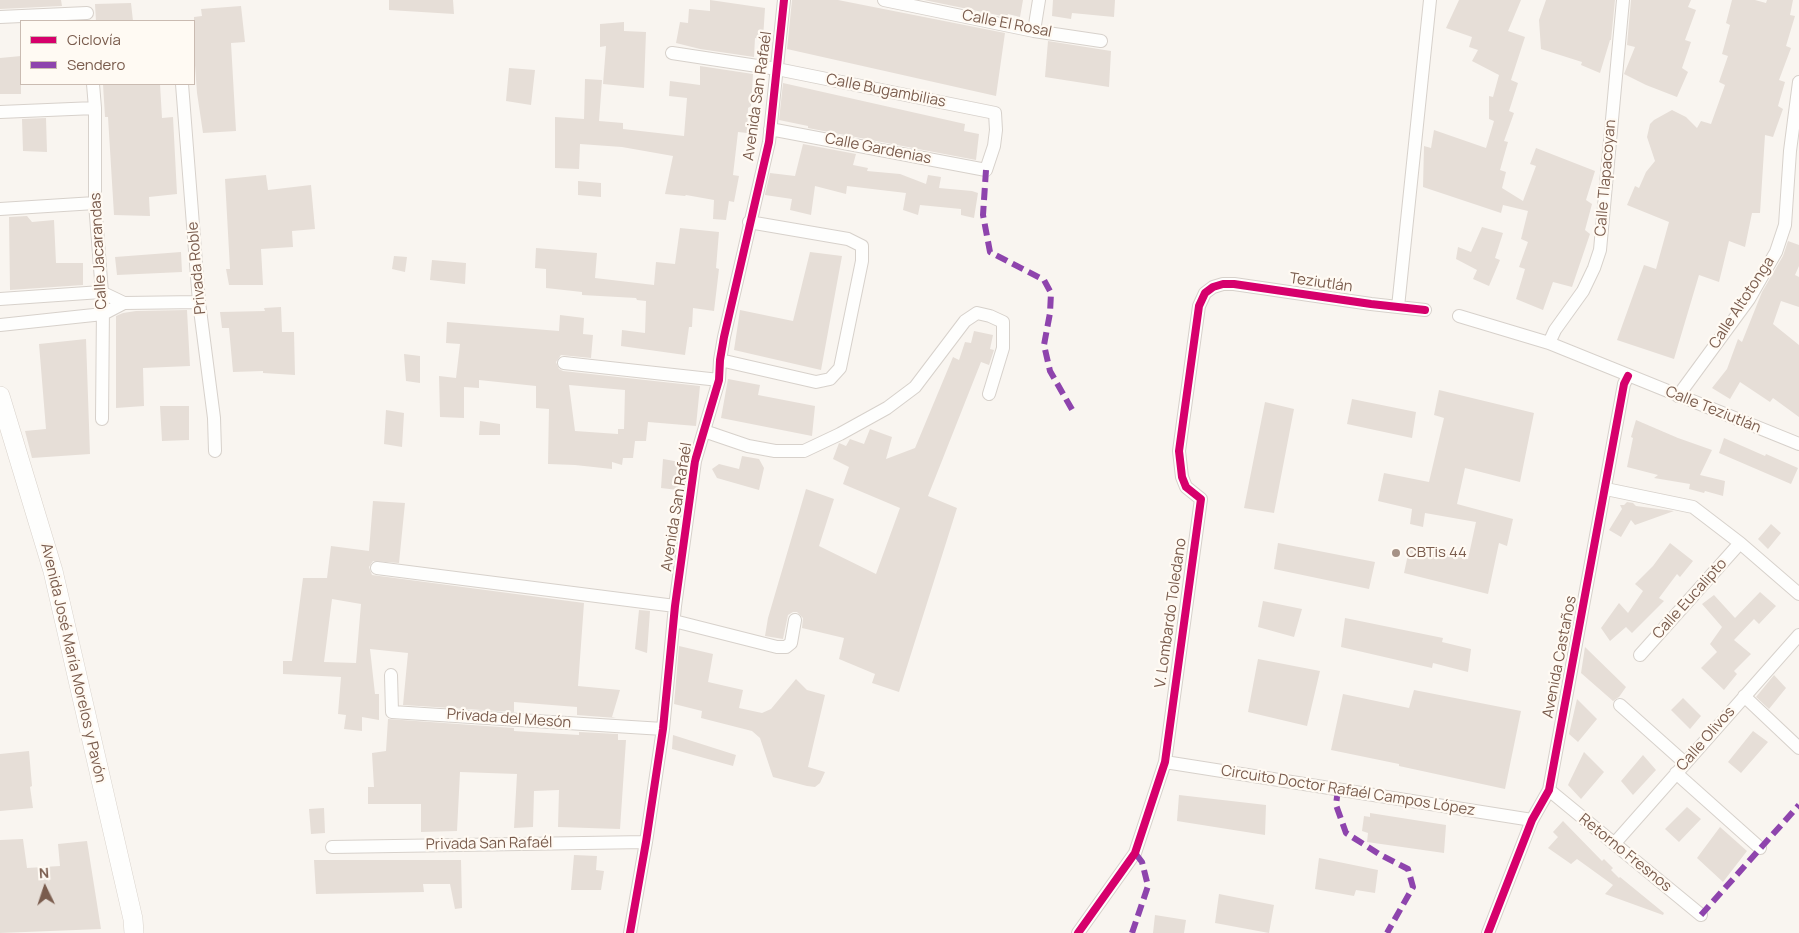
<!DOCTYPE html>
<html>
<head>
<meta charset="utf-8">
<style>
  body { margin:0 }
  #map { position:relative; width:1799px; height:933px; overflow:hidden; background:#f9f5f0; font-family:Manrope,sans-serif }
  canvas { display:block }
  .legend { position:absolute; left:20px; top:20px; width:175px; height:65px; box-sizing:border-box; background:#fffaf3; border:1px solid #cabbb1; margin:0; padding:6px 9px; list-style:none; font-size:15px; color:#7a5c4d }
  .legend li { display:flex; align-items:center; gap:10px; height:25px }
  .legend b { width:25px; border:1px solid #cabbb1 }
  .north { position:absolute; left:20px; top:863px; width:50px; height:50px; -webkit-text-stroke:4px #fffaf3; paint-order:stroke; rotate:356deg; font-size:14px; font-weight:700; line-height:20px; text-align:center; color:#7a5c4d }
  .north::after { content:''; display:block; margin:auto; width:18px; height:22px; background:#7a5c4d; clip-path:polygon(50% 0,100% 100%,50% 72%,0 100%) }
</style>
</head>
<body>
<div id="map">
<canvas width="1799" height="933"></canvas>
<ul class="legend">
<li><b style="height:6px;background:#d6006c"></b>Ciclovía</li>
<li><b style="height:6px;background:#8e44ad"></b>Sendero</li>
</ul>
<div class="north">N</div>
</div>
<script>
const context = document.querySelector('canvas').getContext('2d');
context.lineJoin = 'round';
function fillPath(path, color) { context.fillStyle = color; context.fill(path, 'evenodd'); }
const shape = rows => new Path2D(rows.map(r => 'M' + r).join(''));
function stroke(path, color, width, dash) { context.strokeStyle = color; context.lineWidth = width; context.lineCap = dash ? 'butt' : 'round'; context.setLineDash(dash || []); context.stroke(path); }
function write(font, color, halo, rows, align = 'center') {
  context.font = font + ' Manrope,sans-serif'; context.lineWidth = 4.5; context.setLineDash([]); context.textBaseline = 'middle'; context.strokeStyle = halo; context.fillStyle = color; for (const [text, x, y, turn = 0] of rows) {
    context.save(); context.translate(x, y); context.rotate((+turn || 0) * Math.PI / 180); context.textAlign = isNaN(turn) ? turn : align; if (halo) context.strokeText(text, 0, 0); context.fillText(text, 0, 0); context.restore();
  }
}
const building = shape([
  [0,0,61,0,62,6,0,9],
  [389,0,453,0,454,14,389,10],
  [710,0,765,8,763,39,755,38,754,57,700,49,676,43,680,22,688,23,689,9,710,11],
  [792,0,838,0,1005,33,996,96,787,49],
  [924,0,1023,0,1020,17,1008,14,1007,17],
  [1053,0,1115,0,1114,17,1072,13,1071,19,1052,16],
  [1459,0,1521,0,1508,31,1525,37,1511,80,1518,83,1509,111,1514,113,1504,141,1508,142,1500,170,1506,172,1502,188,1523,201,1536,166,1530,164,1536,148,1595,171,1586,200,1592,204,1585,230,1590,234,1572,287,1553,282,1543,310,1516,299,1525,269,1519,267,1528,242,1521,239,1528,211,1503,205,1501,213,1423,187,1424,146,1431,148,1434,130,1486,148,1494,121,1489,119,1489,96,1493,97,1499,75,1472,61,1478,50,1469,47,1472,37,1446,28],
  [1546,0,1615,0,1611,40,1610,40,1600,73,1581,65,1582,62,1541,49,1539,20],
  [1631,0,1691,0,1688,7,1696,10,1685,40,1691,42,1682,68,1688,72,1677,97,1646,85,1624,74,1635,47,1627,45],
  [1732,0,1755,0,1766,3,1767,0,1793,0,1790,15,1795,16,1786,46,1791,48,1779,80,1785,82,1778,106,1783,109,1773,137,1765,135,1760,213,1752,213,1745,247,1729,241,1719,282,1699,275,1674,359,1617,340,1644,265,1656,269,1669,222,1627,205,1635,186,1639,188,1646,172,1655,161,1647,137,1650,124,1654,120,1672,110,1686,117,1697,128,1701,121,1711,124,1725,85,1719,82,1728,56,1722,54,1730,25,1726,23],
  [131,3,133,21,96,21,95,4],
  [241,6,245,42,231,43,236,131,203,133,197,93,194,51,194,17,202,16,201,9],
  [624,22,624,31,646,32,644,88,603,84,606,46,600,47,600,24],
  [1048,41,1111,51,1109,87,1045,77],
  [21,56,21,94,0,94,0,58],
  [700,66,753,74,751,106,748,108,747,133,738,132,733,175,739,176,734,202,729,201,726,220,713,219,714,200,686,195,685,196,665,194,673,156,622,147,580,144,579,169,555,168,555,117,584,119,585,79,602,80,599,121,623,123,623,129,684,136,687,98,669,96,670,81,700,85],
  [509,68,535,70,531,105,506,101],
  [783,83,965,124,964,131,979,134,976,160,808,128,808,126,779,120],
  [103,84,160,84,162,118,173,117,177,194,149,197,150,216,114,215,108,117,105,117],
  [46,118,47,152,23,151,22,119],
  [803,144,856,154,853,165,868,168,867,171,900,174,926,184,928,175,941,177,939,188,972,191,978,193,974,218,961,215,961,209,920,205,918,215,903,210,906,193,847,186,846,194,815,186,811,215,790,210,792,199,765,195,765,194,770,173,795,176],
  [266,175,268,190,311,185,315,229,292,231,293,247,261,249,263,285,229,285,226,269,230,269,225,179],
  [578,181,601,183,601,197,578,195],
  [27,216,32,222,54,220,56,263,83,263,83,285,10,290,9,217],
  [1482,227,1503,233,1495,258,1500,260,1489,286,1473,279,1477,270,1456,259,1458,247,1471,252],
  [680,228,719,232,716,268,719,269,714,311,693,308,692,327,689,327,685,355,621,346,622,330,645,333,646,301,637,300,636,298,582,295,582,292,546,288,546,269,535,268,536,248,597,253,595,278,654,285,656,262,675,264],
  [1788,241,1799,245,1799,266,1795,275,1799,277,1799,307,1781,301,1773,324,1799,345,1799,417,1773,398,1770,402,1740,382,1730,399,1712,388,1727,369,1738,339,1742,342,1762,292,1783,256],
  [181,252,182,272,117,275,115,257],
  [810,252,842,256,821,370,734,350,740,310,793,321],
  [394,256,407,257,405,272,392,269],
  [432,260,466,263,465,284,430,280],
  [281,307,282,332,294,332,295,375,263,373,263,371,233,372,229,328,222,328,220,312,265,311,264,308],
  [187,310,190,366,143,368,144,406,116,408,116,316,123,313,136,311],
  [560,315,584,318,583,334,593,335,591,358,561,355,556,362,559,369,563,371,700,386,696,426,648,422,646,441,635,441,633,458,623,458,622,465,612,462,612,469,575,465,548,464,549,409,536,408,536,386,479,380,479,388,464,387,464,418,440,417,439,376,456,378,460,344,446,343,447,322,559,331],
  [569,385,625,390,624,429,618,429,618,434,575,431],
  [974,331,993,335,990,349,994,350,989,365,981,362,928,496,957,508,899,692,872,683,875,674,839,659,844,638,802,628,803,618,797,612,793,612,788,615,783,639,765,636,768,618,806,489,834,499,819,546,876,574,900,508,843,484,849,467,833,459,839,443,846,446,850,439,864,444,870,429,892,437,886,459,915,448,953,357,959,360,965,342,971,343],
  [86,339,90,454,32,458,25,431,46,429,39,344],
  [404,354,420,356,420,383,406,381],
  [728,379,760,385,758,395,815,406,812,436,721,418],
  [1439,390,1534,413,1520,482,1465,468,1457,504,1513,519,1507,546,1499,543,1488,594,1404,573,1410,545,1468,559,1476,522,1425,513,1423,527,1410,524,1412,509,1378,501,1384,473,1429,482,1444,418,1434,415],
  [1352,399,1416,412,1412,438,1347,424],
  [1265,402,1294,409,1274,513,1244,508],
  [160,406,189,406,189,440,162,441],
  [386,410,404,413,402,447,384,444],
  [1636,420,1678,438,1712,450,1700,475,1725,481,1723,496,1705,491,1704,493,1689,489,1690,484,1654,478,1658,475,1627,467,1633,438,1631,437],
  [480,421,500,424,500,435,479,435],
  [1724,438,1765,456,1766,454,1798,468,1791,484,1719,453],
  [742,456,759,459,764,468,759,490,717,478,712,469,719,464,739,469],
  [663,459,680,462,678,490,661,488],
  [373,501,405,503,399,563,373,561,369,567,372,575,584,603,578,686,620,690,612,717,616,718,577,715,577,707,514,702,514,712,403,705,408,653,370,649,375,694,379,694,379,720,362,717,362,731,344,729,346,715,338,714,341,677,283,674,283,661,292,661,303,578,327,578,331,546,369,551],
  [332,599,361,604,356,663,324,662],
  [1627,502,1633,503,1636,506,1674,511,1635,525,1631,520,1621,537,1609,530,1622,509,1620,505,1624,505],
  [1771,524,1781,533,1768,549,1758,539],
  [1278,543,1375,562,1369,589,1274,569],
  [1670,543,1693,561,1680,577,1677,574,1659,598,1664,601,1632,633,1626,627,1610,641,1601,628,1619,603,1628,613,1643,591,1635,584,1653,566],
  [1760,592,1776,606,1759,624,1754,619,1734,640,1751,654,1734,671,1737,674,1724,690,1701,668,1717,652,1710,644,1722,627,1702,604,1714,595,1735,618],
  [1263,601,1302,609,1294,637,1258,627],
  [639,610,650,611,647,653,635,649],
  [1345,618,1443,638,1442,642,1471,649,1468,672,1433,663,1432,668,1341,647],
  [679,646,713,654,708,682,743,690,739,708,762,713,771,709,796,679,807,690,825,695,808,767,825,772,820,783,815,787,807,786,773,777,760,738,752,731,701,718,702,711,674,704],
  [1585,647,1626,687,1619,697,1613,701,1581,673],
  [1258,659,1320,671,1307,726,1248,712],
  [1774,675,1786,688,1769,709,1756,697],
  [1414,690,1521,711,1505,789,1399,766,1399,764,1331,750,1343,694,1409,708],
  [1683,698,1701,716,1690,729,1671,710],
  [1577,699,1597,719,1578,742,1569,734],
  [388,719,514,728,514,731,579,735,579,732,618,734,618,740,626,740,620,829,558,827,559,790,534,791,533,827,514,828,517,774,460,772,457,831,421,832,421,804,368,804,368,787,374,787,372,753,386,751],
  [1753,731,1768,742,1741,773,1728,762],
  [673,735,736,755,733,766,672,749],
  [29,751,32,786,30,787,33,808,0,811,0,754],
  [1584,752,1604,772,1581,799,1568,785],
  [1643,755,1656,770,1633,795,1621,781],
  [1179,795,1266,805,1265,835,1177,821],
  [1687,807,1701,819,1679,842,1665,829],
  [324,808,325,833,311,834,309,809],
  [1370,813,1446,825,1444,853,1367,842,1368,833,1362,831,1364,816,1370,817],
  [1563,821,1602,861,1604,859,1613,868,1611,870,1619,878,1620,877,1664,913,1663,915,1605,894,1613,885,1577,859,1571,864,1548,848,1558,837,1553,832],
  [1720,827,1747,851,1723,882,1697,858],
  [23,839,27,868,60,866,58,844,87,841,101,929,0,933,0,840],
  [574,855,597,856,596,870,604,871,601,890,571,890],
  [1319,858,1378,870,1375,893,1356,890,1354,896,1315,889],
  [314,860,461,860,462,908,455,909,450,884,423,884,424,892,316,894],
  [1219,894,1274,905,1269,933,1215,923],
  [1155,915,1186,920,1184,933,1153,933]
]);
const minor = shape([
  [884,0,1034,31,1101,41],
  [0,17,87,13],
  [1034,31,1039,0],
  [672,53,777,69,995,113,996,130,994,146,986,170,770,129],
  [93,84,95,108,95,203,103,306,102,419],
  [182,84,199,302,214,418,215,451],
  [0,112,95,108],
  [0,209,95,203],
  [0,299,101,292,124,303,199,302],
  [1398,307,1430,0],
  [1459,316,1549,343,1799,444],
  [0,325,103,314,124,303],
  [1549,343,1555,330,1583,291,1594,268,1600,250,1623,0],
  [720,360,816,382,830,379,840,368,862,261,862,246,848,239,749,222],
  [564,363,719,380],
  [1678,396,1749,299,1776,252,1785,225,1790,151,1799,82],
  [704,431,748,446,775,451,804,451,840,434,887,408,915,387,965,321,977,313,990,316,1003,322,1003,348,989,394],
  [1606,489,1693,507,1740,543,1799,594],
  [377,568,675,606],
  [674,621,777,647,786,647,791,643,795,620],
  [1640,655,1740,543],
  [391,675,392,712,663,729],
  [1744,696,1799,748],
  [1620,705,1685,763],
  [1165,762,1532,820],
  [1676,773,1760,848],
  [1549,790,1701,915],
  [1614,844,1799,635],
  [332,847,646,842],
  [630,933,646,842,663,729,675,606,695,461,719,380,720,360,724,337,769,142,784,0],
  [1078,933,1135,853,1165,762,1201,499,1186,487,1182,477,1179,451,1199,306,1205,293,1213,287,1223,284,1234,284,1371,304,1425,310],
  [1488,933,1532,820,1549,790,1624,384,1628,376]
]);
const secondary = shape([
  [0,396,53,571,133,919,134,933]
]);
const quiet = shape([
  [986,170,983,215,990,252,1044,280,1051,293,1050,313,1044,345,1050,371,1074,413],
  [1338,789,1336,805,1346,833,1379,854,1408,869,1413,887,1387,933],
  [1701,915,1799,805],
  [1132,933,1148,886,1142,862,1135,853]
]);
const cycleway = shape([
  [630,933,646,842,663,729,675,606,695,461,719,380,720,360,724,337,769,142,784,0],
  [1078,933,1135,853,1165,762,1201,499,1186,487,1182,477,1179,451,1199,306,1205,293,1213,287,1223,284,1234,284,1371,304,1425,310],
  [1488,933,1532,820,1549,790,1624,384,1628,376]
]);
const markers = [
  [1396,553,5,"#a69286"]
];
const streetNames = [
  ["Calle El Rosal",1007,24,11],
  ["Calle Bugambilias",886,91,11],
  ["Avenida San Rafaél",758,96,-82],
  ["Calle Gardenias",878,149,11],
  ["Calle Tlapacoyan",1606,178,-85],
  ["Calle Jacarandas",99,251,-93],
  ["Privada Roble",197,268,-95],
  ["Teziutlán",1321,283,8],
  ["Calle Altotonga",1742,303,-57],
  ["Calle Teziutlán",1713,410,22],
  ["Avenida San Rafaél",677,507,-81],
  ["Calle Eucalipto",1690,599,-48],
  ["V. Lombardo Toledano",1171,613,-82],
  ["Avenida Castaños",1560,657,-79],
  ["Avenida José María Morelos y Pavón",73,663,77],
  ["Privada del Mesón",509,719,4],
  ["Calle Olivos",1706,739,-49],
  ["Circuito Doctor Rafaél Campos López",1348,791,9],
  ["Privada San Rafaél",489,844,-1],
  ["Retorno Fresnos",1625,853,39]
];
const poiNames = [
  ["CBTis 44",1406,553]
];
fillPath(building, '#e6ded7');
stroke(minor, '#d7d1cb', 14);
stroke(secondary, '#d9d2cb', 20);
stroke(minor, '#fefefd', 12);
stroke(secondary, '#fefefd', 19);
stroke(quiet, '#8e44ad', 6, [12, 6]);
stroke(cycleway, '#d6006c', 8);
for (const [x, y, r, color] of markers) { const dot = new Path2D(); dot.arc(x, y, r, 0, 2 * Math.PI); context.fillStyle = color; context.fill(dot); stroke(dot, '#fffaf3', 2); }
write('15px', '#7a5c4d', '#fffaf3', streetNames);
write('15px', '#7a5c4d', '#fffaf3', poiNames, 'left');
</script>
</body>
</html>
